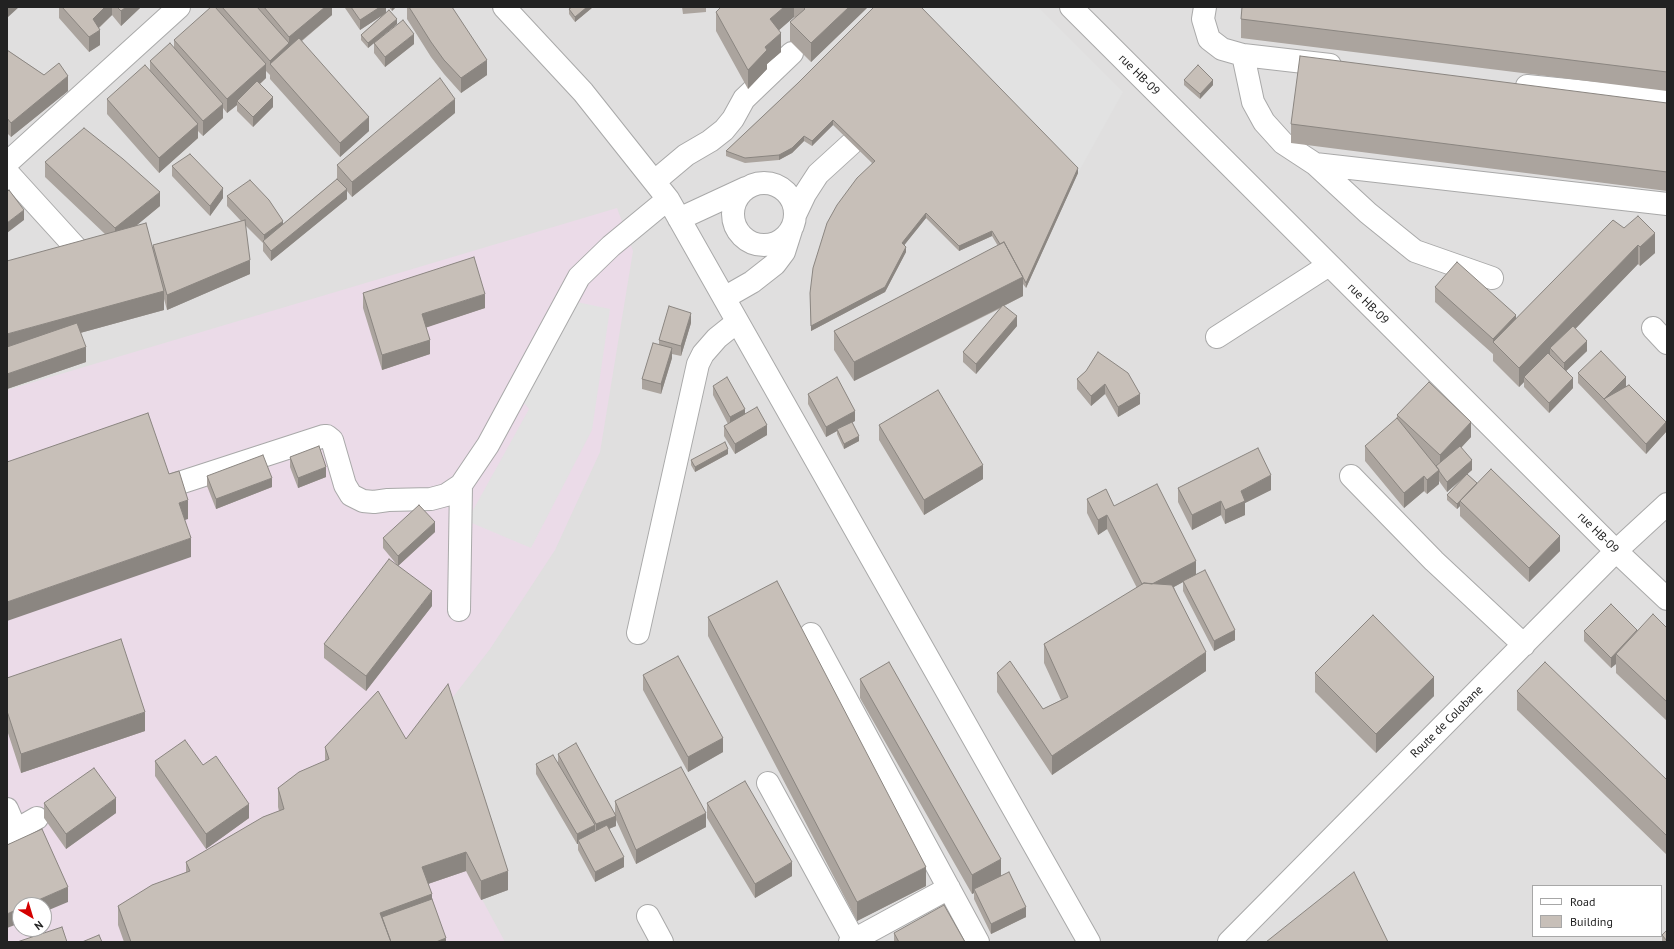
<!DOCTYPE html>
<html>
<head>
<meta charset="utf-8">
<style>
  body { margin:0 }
  #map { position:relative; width:1674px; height:949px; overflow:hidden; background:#f2efe9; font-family:"PT Sans",sans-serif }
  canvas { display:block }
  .frame { position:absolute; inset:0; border:8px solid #222; pointer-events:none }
  .legend { position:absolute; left:1532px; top:885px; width:130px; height:52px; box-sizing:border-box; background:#fff; border:1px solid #a7a7a7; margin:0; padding:5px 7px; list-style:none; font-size:12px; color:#222 }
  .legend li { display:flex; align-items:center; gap:8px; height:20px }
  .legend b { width:20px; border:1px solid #a7a7a7 }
  .north { position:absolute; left:12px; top:897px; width:40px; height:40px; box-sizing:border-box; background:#fff; border:1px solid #a7a7a7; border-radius:50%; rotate:142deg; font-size:11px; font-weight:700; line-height:16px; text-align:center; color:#222 }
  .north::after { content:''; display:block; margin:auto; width:14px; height:18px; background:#d40000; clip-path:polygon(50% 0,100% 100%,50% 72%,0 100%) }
</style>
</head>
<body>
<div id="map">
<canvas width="1674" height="949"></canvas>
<div class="frame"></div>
<ul class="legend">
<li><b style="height:5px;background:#fff"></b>Road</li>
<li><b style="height:11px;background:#c7bfb8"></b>Building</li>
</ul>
<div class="north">N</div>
</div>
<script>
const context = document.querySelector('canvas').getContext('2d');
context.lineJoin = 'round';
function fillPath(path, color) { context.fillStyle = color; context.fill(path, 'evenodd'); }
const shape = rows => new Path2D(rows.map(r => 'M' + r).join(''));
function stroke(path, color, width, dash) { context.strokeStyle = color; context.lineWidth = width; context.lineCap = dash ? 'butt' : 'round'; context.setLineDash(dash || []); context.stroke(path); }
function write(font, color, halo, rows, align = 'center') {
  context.font = font + ' "PT Sans",sans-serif'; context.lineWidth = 4; context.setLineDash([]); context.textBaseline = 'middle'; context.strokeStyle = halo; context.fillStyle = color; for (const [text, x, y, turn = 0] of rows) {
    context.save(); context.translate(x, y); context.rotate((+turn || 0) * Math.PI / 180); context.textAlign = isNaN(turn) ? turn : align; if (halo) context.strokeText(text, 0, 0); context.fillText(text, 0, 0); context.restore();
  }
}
const residential = shape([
  [7,7,1667,7,1667,942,7,942],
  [1533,886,1661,886,1661,936,1533,936],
  [20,905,44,905,44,929,20,929]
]);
const industrial = shape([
  [617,208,633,251,600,452,555,550,490,649,406,758,505,942,7,942,7,390],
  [20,905,44,905,44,929,20,929]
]);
const parking = shape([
  [916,7,1038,7,1123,92,1078,173],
  [572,301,610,309,592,430,531,548,467,521,529,409,520,398]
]);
const minor = shape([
  [504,7,583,92,668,199,1089,942],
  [1071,7,1616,551,1667,599],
  [1205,7,1203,19,1209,39,1222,49,1243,55],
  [1330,65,1243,55,1253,102,1264,122,1283,143,1315,164,1368,213,1415,251,1492,278],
  [1527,86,1667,100],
  [7,163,179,7],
  [1315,164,1667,204],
  [7,172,78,250],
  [655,181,686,155,710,141,724,130,733,119,744,99,792,53],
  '733 214a31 31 0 1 1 62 0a31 31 0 1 1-62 0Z',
  [795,215,805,194,818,174,852,143],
  [679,219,746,188],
  [724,298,752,282,775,264,784,252,791,230],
  [1653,328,1667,343],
  [1217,337,1329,265],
  [1351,476,1434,561,1524,645],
  [167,487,324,436,327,436,332,440,345,485,351,495,363,501,374,502,388,500,431,499,446,495,461,485,488,445,579,277,611,246,668,199],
  [459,610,461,485],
  [638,633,698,364,703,354,717,338,737,322],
  [811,634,978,942],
  [768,783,854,940],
  [7,809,16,830],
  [7,833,16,830,37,818],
  [648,916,662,942],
  [850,942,949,888],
  [1229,942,1616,551,1667,504]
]);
const wall = shape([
  [59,7,140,7,140,8,121,26,112,15,99,28,100,45,89,52,59,18],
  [216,7,332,7,332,15,302,41,369,131,340,157,270,79,270,75,266,71,266,78,260,84,273,107,253,127,237,111,237,105,227,113,223,108,223,118,203,136,198,131,198,138,159,173,107,114,107,99,150,70,150,61,174,48,174,40,216,9],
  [345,7,386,7,386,13,397,24,381,37,414,44,385,67,374,53,374,43,368,48,361,40,361,35,383,15,360,30,345,8],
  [389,7,396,7,392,11],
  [407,7,452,7,487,75,461,93,444,74,431,57,407,19],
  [572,7,593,7,575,22,569,14,569,9],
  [682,7,706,7,706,12,683,14],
  [721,7,868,7,811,62,790,41,790,22,795,18,794,17,779,30,781,52,767,64,767,69,748,89,716,31,716,12],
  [1667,7,1667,91,1241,38,1241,19],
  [7,50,68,91,11,137,7,133],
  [1184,80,1213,85,1200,99,1184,85],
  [798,83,1078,173,1026,288,1023,284,1023,296,1004,306,1017,326,976,374,963,362,963,352,1001,308,854,381,834,350,834,331,998,246,992,236,959,251,926,218,904,245,906,252,885,292,811,331,810,293,872,163,833,125,812,146,804,141,792,153,779,160,745,163,726,156,726,151],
  [1667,103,1667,191,1291,143,1291,124],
  [455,113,352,197,347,191,347,199,271,261,263,251,263,243,245,225,250,274,167,310,164,299,164,310,80,333,86,362,7,389,105,234,45,177,45,162,160,206,137,225,153,249,153,245,241,221,227,206,227,196,283,224,337,179,337,165],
  [172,166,223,198,210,216,172,176],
  [1613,220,1655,253,1640,266,1638,264,1575,329,1587,351,1566,371,1573,388,1549,413,1524,387,1524,382,1519,387,1493,361,1493,354,1435,302,1435,287,1516,319],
  [363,293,485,308,426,327,430,354,382,370,363,308],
  [691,323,681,356,672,354,672,358,661,394,642,389,642,379,659,344,659,340],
  [1086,371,1140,404,1118,417,1105,394,1091,406,1077,389,1077,379],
  [1578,373,1626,386,1666,432,1646,454,1578,383],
  [713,386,745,414,767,435,735,454,724,436,724,426,728,424,713,395],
  [808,394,855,421,852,422,859,441,844,449,837,434,837,431,826,437,808,404],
  [1397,415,1471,437,1461,448,1472,470,1467,474,1477,483,1560,551,1529,582,1460,516,1460,506,1457,509,1447,500,1447,495,1462,479,1447,492,1439,481,1439,484,1427,494,1424,491,1404,508,1365,461,1365,446,1397,419],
  [879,425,983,479,924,515,879,440],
  [728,454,695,472,691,465,691,460],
  [290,457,326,477,298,488,290,467],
  [207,476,272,487,216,509,207,486],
  [1178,488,1271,490,1245,503,1245,515,1225,524,1221,515,1192,530,1178,502],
  [1087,499,1114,506,1196,574,1235,640,1214,651,1183,591,1183,582,1174,587,1206,671,1052,775,997,692,997,673,1043,709,1061,700,1044,663,1044,644,1137,588,1107,529,1098,535,1087,513],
  [435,532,398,566,383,548,383,538],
  [432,606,366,691,324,658,324,644],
  [708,617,926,886,857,921,708,636],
  [1667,628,1667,721,1616,673,1616,664,1611,668,1584,641,1584,631,1637,630],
  [1315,673,1434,696,1376,753,1315,692],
  [643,675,723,752,688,772,643,690],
  [7,678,145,731,21,773,7,730],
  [860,679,1001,876,1026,917,991,934,974,899,974,893,972,894,860,698],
  [1517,691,1667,780,1667,855,1517,710],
  [406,739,508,890,481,900,466,871,428,884,432,899,446,942,124,942,118,925,118,906,186,872,186,862,279,811,278,807,278,788,325,761,325,747],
  [558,754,615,813,615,801,706,827,636,864,616,820,616,826,609,829,624,867,595,882,578,850,578,844,577,844,536,774,536,764,558,764],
  [155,761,203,765,249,818,206,849,155,776],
  [44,803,116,813,66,849,44,818],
  [707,803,792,876,755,898,707,818],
  [1667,930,1667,942,1662,942,1662,935],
  [894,933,965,942,894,942]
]);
const shadedWall = shape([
  [7,7,19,7,7,18],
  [105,7,112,7,112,15,93,33,93,19],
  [126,7,140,7,140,8,121,26,121,11],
  [325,7,332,7,332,15,289,51,270,64,270,75,270,61,289,43,289,37],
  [380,7,386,7,386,13,360,30,360,20],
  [392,7,396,7,392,11],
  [587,7,593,7,575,22,575,17],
  [784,7,794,7,794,17,770,38,770,19],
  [849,7,868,7,811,62,811,43],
  [397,19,397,24,368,48,368,43],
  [100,30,100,45,89,52,89,37],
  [781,33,781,52,767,64,767,69,748,89,748,70,765,47],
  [414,34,414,44,385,67,385,57],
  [487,60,487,75,461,93,461,78],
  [266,64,266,78,239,103,237,101,237,105,227,113,227,99],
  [68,76,68,91,11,137,11,123],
  [1213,80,1213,85,1200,99,1200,94],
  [273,97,273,107,253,127,253,117],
  [455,99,455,113,352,197,352,182],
  [223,104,223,118,203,136,203,121],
  [369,117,369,131,340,157,340,143],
  [833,120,833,125,812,146,812,141],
  [198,124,198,138,159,173,159,158],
  [804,136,804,141,792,153,779,160,779,155],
  [1078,168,1078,173,1026,288,1026,283],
  [223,188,223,198,210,216,210,206],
  [347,189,347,199,271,261,271,251],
  [160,192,160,206,115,243,115,228],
  [24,210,24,220,7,233,7,223],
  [926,213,926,218,902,248,902,243],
  [283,221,283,231,264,243,264,235],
  [992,231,992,236,959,251,959,246],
  [1655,233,1655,253,1640,266,1640,247],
  [1638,245,1638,264,1553,352,1550,348,1550,355,1524,377,1524,382,1519,387,1519,368],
  [906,247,906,252,885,292,811,331,811,326],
  [250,260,250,274,167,310,167,295],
  [1023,277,1023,296,854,381,854,362],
  [164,291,164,310,7,353,7,334],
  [485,294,485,308,422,329,422,314],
  [691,313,691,323,681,356,681,346],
  [1516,315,1516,329,1493,342,1493,354,1493,339],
  [1017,316,1017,326,976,374,976,364],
  [430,340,430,354,382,370,382,355],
  [1587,341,1587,351,1564,373,1564,363],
  [86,347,86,362,7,389,7,374],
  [672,348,672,358,661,394,661,384],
  [1626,377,1626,387,1604,399],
  [1573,378,1573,388,1549,413,1549,403],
  [1105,384,1105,394,1091,406,1091,396],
  [1140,394,1140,404,1118,417,1118,407],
  [745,409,745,418,730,427,730,417],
  [855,411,855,421,838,431,837,429,837,431,826,437,826,427],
  [1471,422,1471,437,1440,470,1440,455],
  [1666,422,1666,432,1646,454,1646,444],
  [767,425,767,435,735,454,735,444],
  [859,436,859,441,844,449,844,444],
  [728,449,728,454,695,472,695,467],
  [1472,460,1472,470,1447,492,1447,482],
  [983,465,983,479,924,515,924,500],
  [326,467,326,477,298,488,298,478],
  [1439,470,1439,484,1427,494,1427,480],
  [1271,475,1271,490,1245,503,1245,515,1225,524,1225,510,1241,491],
  [1424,476,1424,491,1404,508,1404,493],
  [272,478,272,487,216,509,216,499],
  [188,500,188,519,179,522,179,503],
  [1221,501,1221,515,1192,530,1192,515],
  [1460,501,1460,506,1457,509,1457,504],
  [1107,515,1107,529,1098,535,1098,520],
  [435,522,435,532,398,566,398,556],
  [1560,536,1560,551,1529,582,1529,568],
  [191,538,191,557,7,621,7,602],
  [1196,561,1196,576,1183,581,1183,582,1144,603,1144,588],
  [432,591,432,606,366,691,366,676],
  [1235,630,1235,640,1214,651,1214,641],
  [1638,631,1616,654,1616,664,1611,668,1611,658],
  [1206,652,1206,671,1052,775,1052,756],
  [1434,677,1434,696,1376,753,1376,734],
  [145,712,145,731,21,773,21,754],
  [723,738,723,752,688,772,688,757],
  [116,798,116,813,66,849,66,834],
  [249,804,249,818,206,849,206,834],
  [706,813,706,827,636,864,636,850],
  [616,816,616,826,596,834,596,824],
  [595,825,595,835,578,840,578,844,577,844,577,834],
  [466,852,466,871,422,886,422,867],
  [624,857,624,867,595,882,595,872],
  [1001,859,1001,878,974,889,974,893,972,894,972,875],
  [792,862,792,876,755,898,755,884],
  [926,867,926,886,857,921,857,902],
  [508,871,508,890,481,900,481,881],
  [68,887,68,902,44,912,44,905,27,905],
  [432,894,432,913,385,930,380,913],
  [1026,907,1026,917,991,934,991,924],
  [20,908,20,923,7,928,7,914],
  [446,938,446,942,436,942]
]);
const building = shape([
  [62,7,105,7,93,19,100,30,89,37,62,7],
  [117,7,126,7,121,11,117,7],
  [211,7,215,7,266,64,227,99,174,40,211,7],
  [222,7,257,7,289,43,270,61,222,7],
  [264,7,325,7,289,37,264,7],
  [351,7,380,7,360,20,351,7],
  [409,7,452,7,487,60,461,78,444,60,431,42,409,7],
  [572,7,587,7,575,17,569,9,572,7],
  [721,7,784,7,770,19,781,33,765,47,767,50,748,70,716,12,721,7],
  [803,7,849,7,811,43,790,22,805,9,803,7],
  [874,7,921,7,1078,168,1026,283,1004,242,1000,244,992,231,959,246,926,213,902,243,906,247,885,287,811,326,810,293,813,268,827,223,837,205,857,178,875,161,833,120,812,141,804,136,792,148,779,155,745,158,726,151,798,83,874,7],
  [1242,7,1667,7,1667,72,1241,19,1242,7],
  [389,10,397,19,368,43,361,35,389,10],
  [403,20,414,34,385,57,374,43,403,20],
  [299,38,369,117,340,143,270,64,299,38],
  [170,43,223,104,203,121,150,61,170,43],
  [7,50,44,75,59,63,68,76,11,123,7,118,7,50],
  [1300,56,1667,103,1667,172,1291,124,1300,56],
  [145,65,198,124,159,158,107,99,145,65],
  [1198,65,1213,80,1200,94,1184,80,1198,65],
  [440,78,455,99,352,182,337,165,440,78],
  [257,81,273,97,253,117,237,101,257,81],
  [84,128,123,159,160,192,115,228,45,162,84,128],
  [190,154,223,188,210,206,172,166,190,154],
  [337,179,347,189,271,251,263,241,337,179],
  [250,180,269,200,283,221,264,235,227,196,250,180],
  [9,190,24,210,7,223,7,192,9,190],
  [1638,216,1655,233,1640,247,1638,245,1519,368,1493,342,1613,220,1624,228,1638,216],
  [245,220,250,260,167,295,153,245,245,220],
  [146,223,164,291,7,334,7,261,146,223],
  [1004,242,1023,277,854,362,834,331,1004,242],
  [474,257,485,294,422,314,430,340,382,355,363,293,474,257],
  [1457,262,1516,315,1493,339,1435,287,1457,262],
  [1003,305,1017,316,976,364,963,352,1003,305],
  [669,306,691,313,681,346,659,340,669,306],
  [77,323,86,347,7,374,7,347,77,323],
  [1573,326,1587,341,1564,363,1550,348,1573,326],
  [653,343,672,348,661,384,642,379,653,343],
  [1601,351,1626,377,1604,399,1578,373,1601,351],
  [1098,352,1128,373,1140,394,1118,407,1105,384,1091,396,1077,379,1086,371,1098,352],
  [1548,353,1573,378,1549,403,1524,377,1548,353],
  [727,377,745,409,730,417,713,386,727,377],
  [837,377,855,411,826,427,808,394,837,377],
  [1429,382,1471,422,1440,455,1397,415,1429,382],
  [1629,385,1666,422,1646,444,1604,399,1629,385],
  [938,390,983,465,924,500,879,425,938,390],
  [757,407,767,425,735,444,724,426,757,407],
  [148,413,169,474,179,471,188,500,179,503,191,538,7,602,7,462,148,413],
  [1397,418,1439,470,1427,480,1424,476,1404,493,1365,446,1397,418],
  [852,422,859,436,844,444,837,429,852,422],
  [725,442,728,449,695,467,691,460,725,442],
  [319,446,326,467,298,478,290,457,319,446],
  [1460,446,1472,460,1447,482,1439,471,1439,470,1436,466,1460,446],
  [1258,448,1271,475,1241,491,1245,501,1225,510,1221,501,1192,515,1178,488,1258,448],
  [263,455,272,478,216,499,207,476,263,455],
  [1491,469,1560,536,1529,568,1460,501,1491,469],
  [1467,474,1477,483,1457,504,1447,495,1467,474],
  [1157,484,1196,561,1152,584,1144,583,1142,584,1107,515,1098,520,1087,499,1106,489,1114,506,1157,484],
  [419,505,435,522,398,556,383,538,419,505],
  [389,559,432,591,366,676,324,644,389,559],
  [1205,570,1235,630,1214,641,1183,581,1205,570],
  [777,581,926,867,857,902,708,617,777,581],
  [1144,583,1172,585,1206,652,1052,756,997,673,1010,661,1043,709,1068,697,1044,644,1144,583],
  [1611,604,1637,630,1611,658,1584,631,1611,604],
  [1653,614,1667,628,1667,702,1616,654,1653,614],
  [1373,615,1434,677,1376,734,1315,673,1373,615],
  [121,639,145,712,21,754,7,711,7,678,121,639],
  [678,656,723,738,688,757,643,675,678,656],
  [889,662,1001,859,972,875,860,679,889,662],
  [1545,662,1667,780,1667,836,1517,691,1545,662],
  [448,684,508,871,481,881,466,852,422,867,432,894,380,913,391,942,131,942,118,906,152,885,190,871,186,862,263,817,284,809,278,788,299,772,329,759,325,747,378,691,406,739,448,684],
  [185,740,203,765,216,756,249,804,206,834,155,761,185,740],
  [576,743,616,816,596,824,558,754,576,743],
  [553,755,595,825,577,834,536,764,553,755],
  [681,767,706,813,636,850,615,801,681,767],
  [94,768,116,798,66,834,44,803,94,768],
  [745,781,792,862,755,884,707,803,745,781],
  [607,825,624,857,595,872,578,840,607,825],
  [42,829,68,887,27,905,20,905,20,908,7,914,7,845,42,829],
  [1009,872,1026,907,991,924,974,889,1009,872],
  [1354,872,1388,942,1266,942,1354,872],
  [432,899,446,938,436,942,391,942,382,917,432,899],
  [944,905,965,942,899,942,894,933,944,905],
  [62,927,67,942,17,942,62,927],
  [1667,930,1667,941,1662,935,1667,930],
  [99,935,102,942,82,942,99,935]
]);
const streetNames = [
  ["rue HB-09",1139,75,45],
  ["rue HB-09",1368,304,45],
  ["rue HB-09",1598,533,45],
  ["Route de Colobane",1447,722,-45]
];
fillPath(residential, '#e0dfdf');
fillPath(industrial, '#ebdbe8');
fillPath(parking, '#e2e2e2');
stroke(minor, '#a9a9a9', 24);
stroke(minor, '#fff', 22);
fillPath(wall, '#aba49e');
fillPath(shadedWall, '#8b8681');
fillPath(building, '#c7bfb8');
stroke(building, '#8b8681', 1);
write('12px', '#222', '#fff', streetNames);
</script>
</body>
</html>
